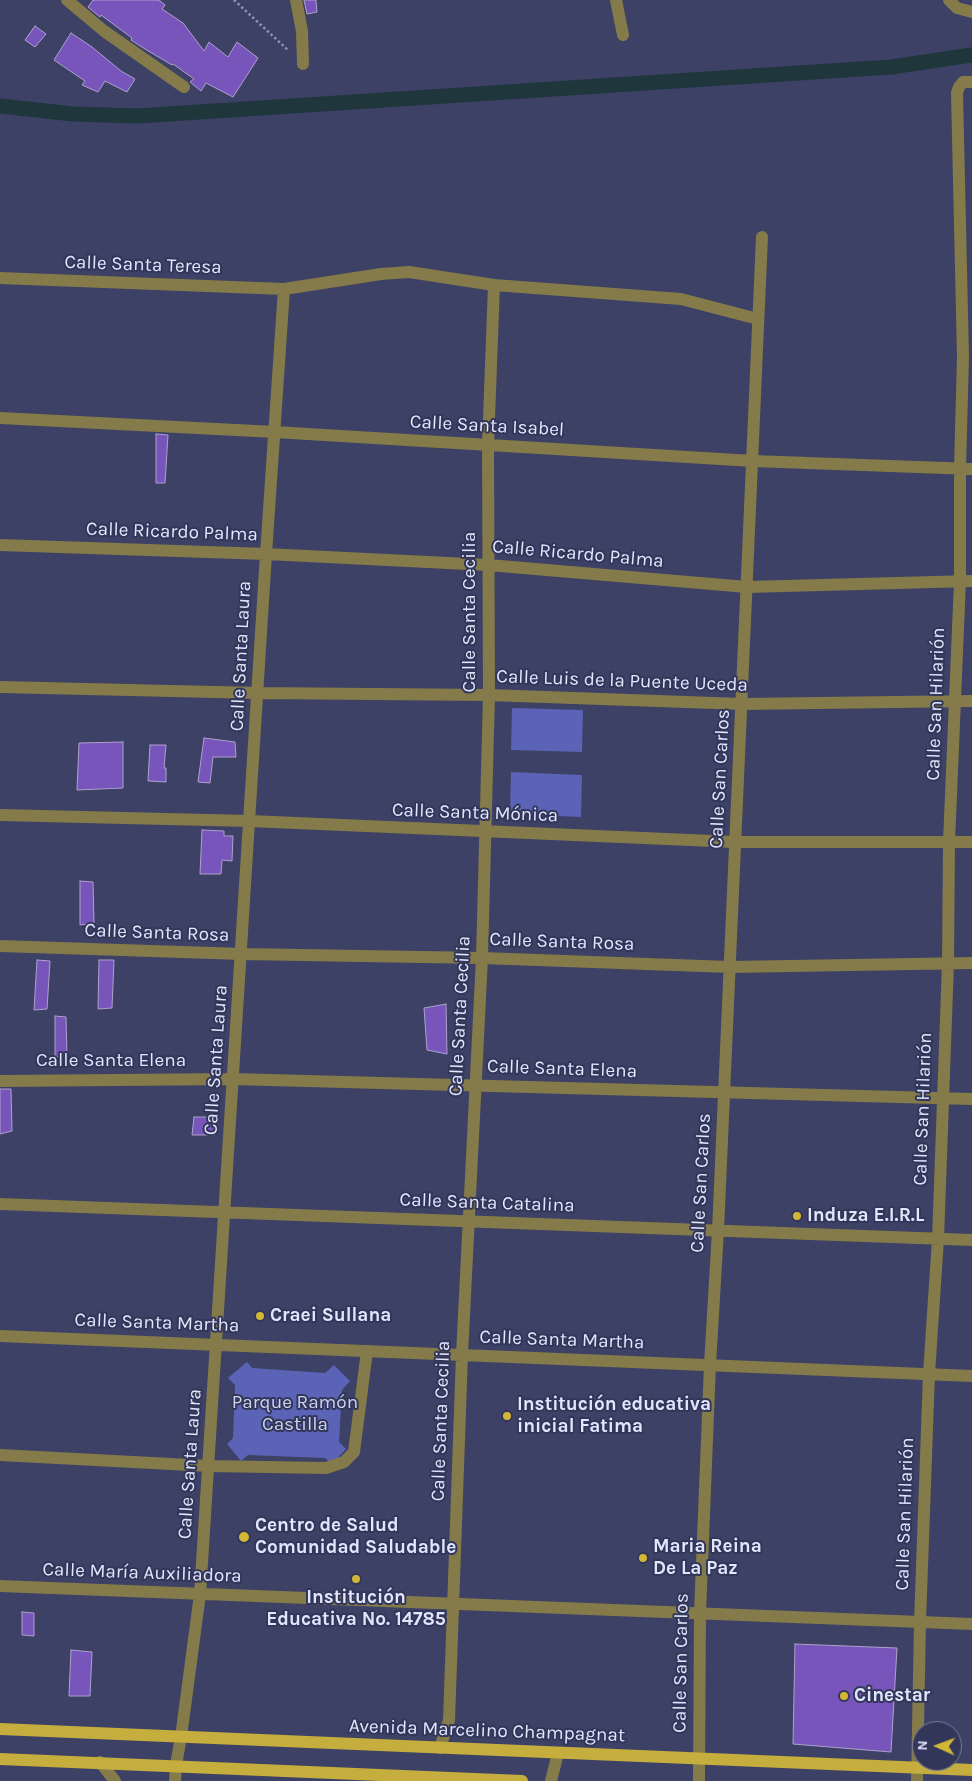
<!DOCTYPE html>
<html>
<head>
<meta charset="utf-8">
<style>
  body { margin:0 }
  #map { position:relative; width:972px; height:1781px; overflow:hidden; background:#3c4165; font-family:Karla,sans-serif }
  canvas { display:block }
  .north { position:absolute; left:912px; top:1721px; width:50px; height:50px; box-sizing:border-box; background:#32375a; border:1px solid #787d9b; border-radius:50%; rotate:272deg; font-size:14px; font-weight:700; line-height:20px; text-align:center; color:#e2e6fd }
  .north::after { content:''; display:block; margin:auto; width:18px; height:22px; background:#d2b736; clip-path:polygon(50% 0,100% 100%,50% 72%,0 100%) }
</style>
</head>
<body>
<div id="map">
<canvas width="972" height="1781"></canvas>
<div class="north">N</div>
</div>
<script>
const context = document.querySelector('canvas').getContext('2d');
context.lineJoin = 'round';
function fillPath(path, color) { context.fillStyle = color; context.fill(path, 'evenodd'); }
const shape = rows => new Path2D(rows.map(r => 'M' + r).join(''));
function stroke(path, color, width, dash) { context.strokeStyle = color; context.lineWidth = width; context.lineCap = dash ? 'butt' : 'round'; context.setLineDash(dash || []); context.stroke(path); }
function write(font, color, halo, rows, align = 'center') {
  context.font = font + ' Karla,sans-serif'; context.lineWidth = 4; context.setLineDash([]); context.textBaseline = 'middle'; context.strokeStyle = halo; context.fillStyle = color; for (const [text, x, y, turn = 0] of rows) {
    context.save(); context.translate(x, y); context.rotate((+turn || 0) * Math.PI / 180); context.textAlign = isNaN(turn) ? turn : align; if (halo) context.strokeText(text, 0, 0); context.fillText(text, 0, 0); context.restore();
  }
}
const green = shape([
  [512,708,583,710,582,752,511,750],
  [511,772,582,775,581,817,510,814],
  [247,1362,252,1368,325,1373,334,1365,350,1381,342,1390,339,1442,346,1449,332,1464,325,1458,248,1455,241,1461,227,1444,233,1438,235,1385,228,1378]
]);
const canal = shape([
  [0,106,73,114,138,116,891,67,972,55]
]);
const building = shape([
  [93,0,159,0,165,5,162,9,183,23,204,51,209,42,228,57,237,42,258,58,233,97,206,83,201,91,190,82,194,79,173,64,172,65,145,49,131,40,132,38,101,15,100,17,88,7,93,0],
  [304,0,316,0,317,12,307,14,304,0],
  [35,26,46,34,35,47,25,40,35,26],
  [71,33,92,47,121,71,135,79,127,92,105,81,98,92,82,85,85,81,54,60,71,33],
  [156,434,168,435,165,483,156,483,156,434],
  [204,738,235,742,236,757,213,757,210,783,198,782,204,738],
  [123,742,123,788,77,790,79,743,123,742],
  [150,745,166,745,164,768,166,768,166,782,148,781,150,745],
  [202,830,224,831,224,836,233,836,232,861,222,860,221,874,200,874,202,830],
  [80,881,93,882,94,923,80,925,80,881],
  [37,960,50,961,47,1009,34,1010,37,960],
  [99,960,114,960,112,1008,98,1009,99,960],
  [446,1004,447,1054,427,1050,424,1008,446,1004],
  [55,1016,66,1017,67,1056,55,1057,55,1016],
  [0,1089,11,1089,12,1131,0,1134,0,1089],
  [194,1117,216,1117,215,1135,192,1135,194,1117],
  [22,1612,34,1613,34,1636,22,1635,22,1612],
  [795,1644,897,1648,891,1752,793,1744,795,1644],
  [71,1650,92,1652,90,1696,69,1696,71,1650]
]);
const path = shape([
  [234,0,289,51]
]);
const minor = shape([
  [67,0,104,31,184,87],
  [296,0,302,31,303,64],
  [616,0,623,35],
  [949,0,957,8,972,12],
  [0,278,284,289,381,274,409,272,494,285,681,299,758,319],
  [0,418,275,432,753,461,972,469],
  [0,545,266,554,488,565,747,587,972,581],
  [0,687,258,693,489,695,742,704,972,701],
  [0,815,250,821,736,842,972,842],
  [0,946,242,954,482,958,730,967,972,963],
  [0,1081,233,1079,972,1099],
  [0,1204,972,1240],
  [0,1336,972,1376],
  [0,1455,209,1466,326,1468,344,1462,354,1452,367,1351],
  [0,1586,972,1624],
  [440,1748,449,1720,462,1355,482,958,489,695,488,445,494,285],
  [100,1762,115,1781],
  [175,1781,176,1765,181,1737,200,1594,266,554,284,289],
  [551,1781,558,1753],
  [699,1781,700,1613,710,1365,718,1230,762,237],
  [917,1781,920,1622,929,1374,938,1239,948,963,949,842,960,581,960,469,963,357,957,93,959,87,963,82,972,82]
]);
const major = shape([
  [0,1729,972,1770],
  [0,1759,522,1781]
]);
const markers = [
  [797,1216,5,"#d2b736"],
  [260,1316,5,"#d2b736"],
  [507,1416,5,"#d2b736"],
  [244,1537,6,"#d2b736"],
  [643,1558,5,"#d2b736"],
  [356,1579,5,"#d2b736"],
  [844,1696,5,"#d2b736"]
];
const streetNames = [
  ["Calle Santa Teresa",143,265,2],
  ["Calle Santa Isabel",487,426,3],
  ["Calle Ricardo Palma",172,532,2],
  ["Calle Ricardo Palma",578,554,5],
  ["Calle Santa Cecilia",470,612,-90],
  ["Calle Santa Laura",241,656,-87],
  ["Calle Luis de la Puente Uceda",622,681,2],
  ["Calle San Hilarión",936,704,-88],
  ["Calle San Carlos",720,779,-87],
  ["Calle Santa Mónica",475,813,2],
  ["Calle Santa Rosa",157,933,2],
  ["Calle Santa Rosa",562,942,2],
  ["Calle Santa Cecilia",460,1016,-87],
  ["Calle Santa Laura",216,1060,-86],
  ["Calle Santa Elena",111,1061],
  ["Calle Santa Elena",562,1069,2],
  ["Calle San Hilarión",923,1109,-88],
  ["Calle San Carlos",701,1183,-87],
  ["Calle Santa Catalina",487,1203,2],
  ["Calle Santa Martha",157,1323,2],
  ["Calle Santa Martha",562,1340,2],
  ["Calle Santa Cecilia",441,1421,-88],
  ["Calle Santa Laura",190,1464,-86],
  ["Calle San Hilarión",905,1514,-88],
  ["Calle María Auxiliadora",142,1573,2],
  ["Calle San Carlos",681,1663,-89],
  ["Avenida Marcelino Champagnat",487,1731,2]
];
const poiNames = [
  ["Induza E.I.R.L",807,1216],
  ["Craei Sullana",270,1316],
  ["Institución educativa",517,1405],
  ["inicial Fatima",517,1427],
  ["Centro de Salud",255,1526],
  ["Comunidad Saludable",255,1548],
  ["Maria Reina",653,1547],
  ["De La Paz",653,1569],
  ["Institución",356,1598,"center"],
  ["Educativa No. 14785",356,1620,"center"],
  ["Cinestar",854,1696]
];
const parkNames = [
  ["Parque Ramón",295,1403],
  ["Castilla",295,1425]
];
fillPath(green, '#5b63b6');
stroke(canal, '#1f363c', 15);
fillPath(building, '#7855ba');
stroke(building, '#ada2cc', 1);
stroke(path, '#8f93b1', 2.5, [2.5, 2.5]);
stroke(minor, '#857a49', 12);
stroke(major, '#c5ad3e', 12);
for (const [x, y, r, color] of markers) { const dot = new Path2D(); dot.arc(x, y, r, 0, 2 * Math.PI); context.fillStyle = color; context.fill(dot); stroke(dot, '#32375a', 2); }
write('19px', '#e2e6fd', '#32375a', streetNames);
write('bold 19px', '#e2e6fd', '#32375a', poiNames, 'left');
write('19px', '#ced3ee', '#32375a', parkNames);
</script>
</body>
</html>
